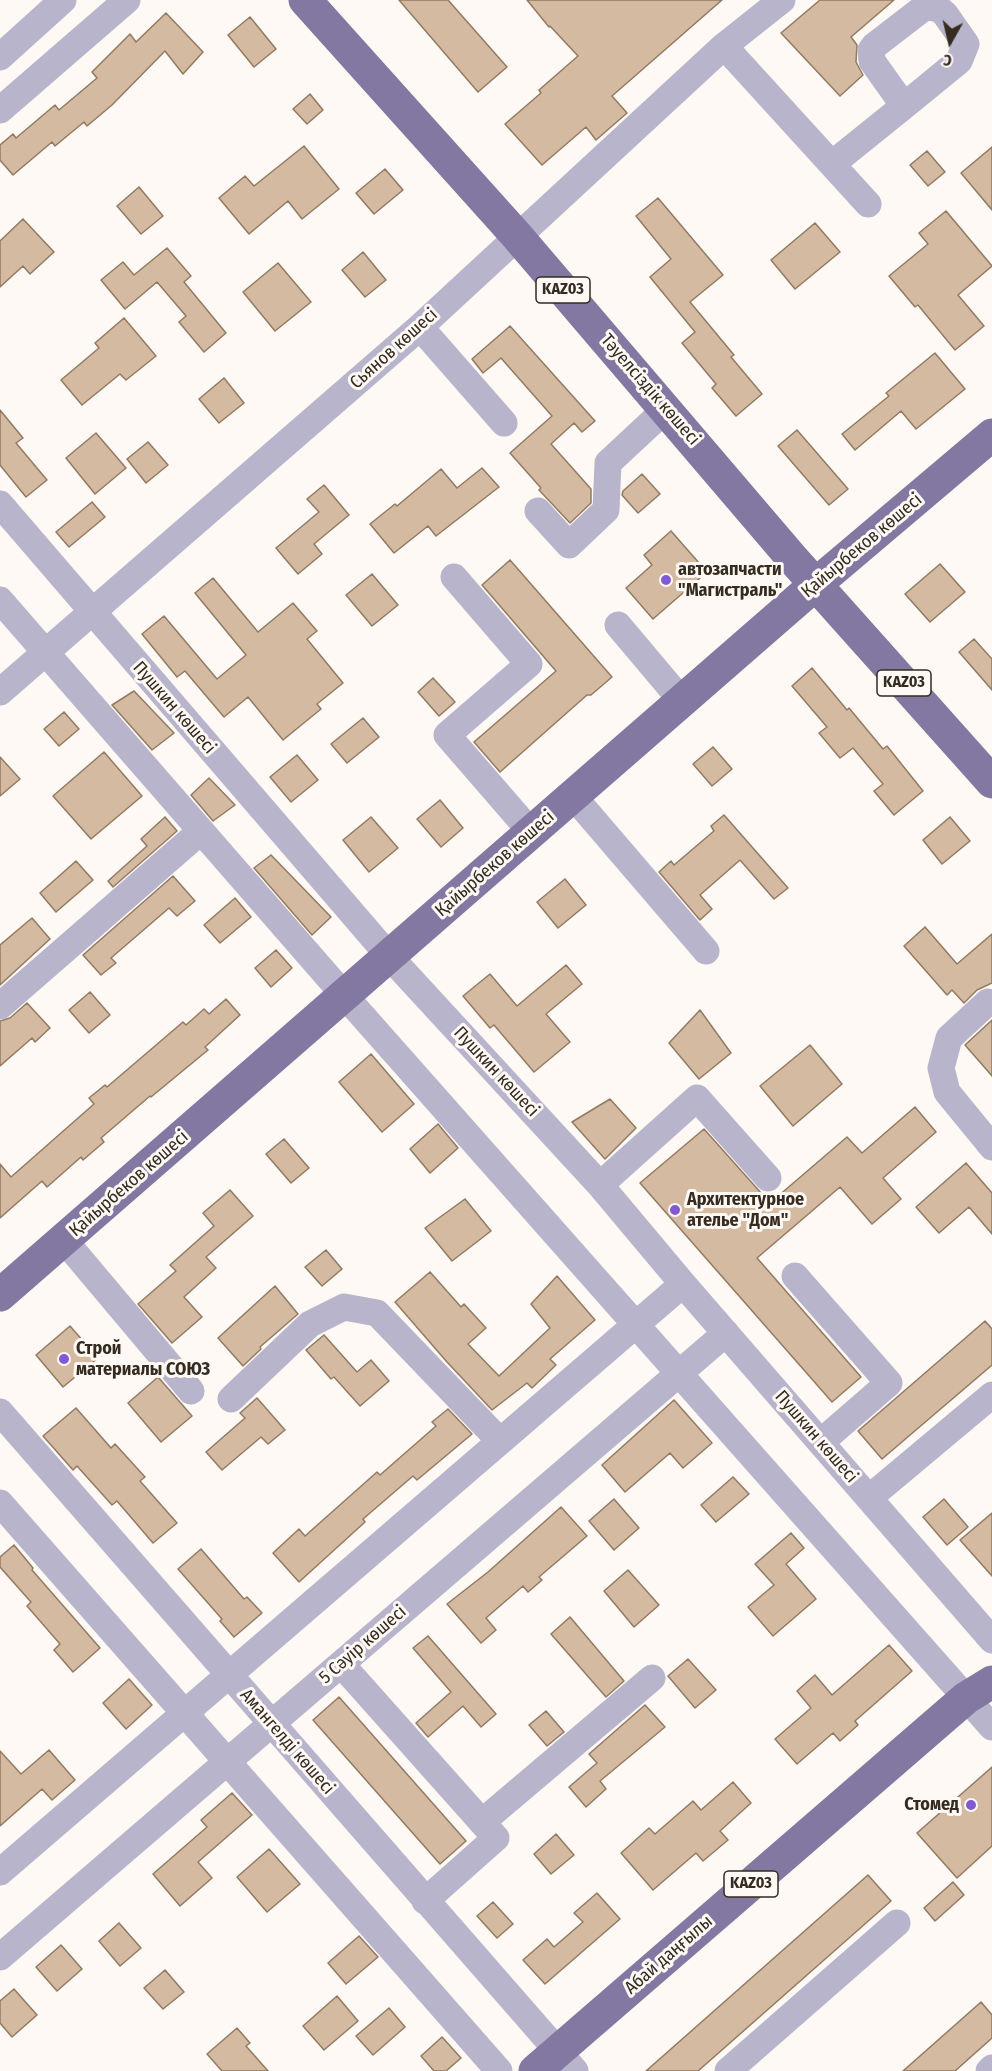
<!DOCTYPE html>
<html>
<head>
<meta charset="utf-8">
<style>
  body { margin:0 }
  #map { position:relative; width:992px; height:2071px; overflow:hidden; background:#fef9f4; font-family:"Fira Sans Condensed",sans-serif }
  canvas { display:block }
  .north { position:absolute; left:920px; top:12px; width:60px; height:60px; -webkit-text-stroke:4px #fef9f4; paint-order:stroke; rotate:188deg; font-size:16px; font-weight:700; line-height:24px; text-align:center; color:#352b21 }
  .north::after { content:''; display:block; margin:auto; width:21px; height:27px; background:#352b21; clip-path:polygon(50% 0,100% 100%,50% 72%,0 100%) }
</style>
</head>
<body>
<div id="map">
<canvas width="992" height="2071"></canvas>
<div class="north">С</div>
</div>
<script>
const context = document.querySelector('canvas').getContext('2d');
context.lineJoin = 'round';
function fillPath(path, color) { context.fillStyle = color; context.fill(path, 'evenodd'); }
const shape = rows => new Path2D(rows.map(r => 'M' + r).join(''));
function stroke(path, color, width, dash) { context.strokeStyle = color; context.lineWidth = width; context.lineCap = dash ? 'butt' : 'round'; context.setLineDash(dash || []); context.stroke(path); }
function write(font, color, halo, rows, align = 'center') {
  context.font = font + ' "Fira Sans Condensed",sans-serif'; context.lineWidth = 6; context.setLineDash([]); context.textBaseline = 'middle'; context.strokeStyle = halo; context.fillStyle = color; for (const [text, x, y, turn = 0] of rows) {
    context.save(); context.translate(x, y); context.rotate((+turn || 0) * Math.PI / 180); context.textAlign = isNaN(turn) ? turn : align; if (halo) context.strokeText(text, 0, 0); context.fillText(text, 0, 0); context.restore();
  }
}
const building = shape([
  [399,0,448,0,507,67,478,92,399,0],
  [527,0,722,0,612,96,627,113,596,140,586,127,542,165,505,124,541,93,539,90,578,56,550,26,549,27,527,0],
  [820,0,894,0,851,37,857,45,856,62,863,75,840,96,781,33,820,0],
  [166,13,203,52,183,74,165,51,112,105,87,126,84,122,55,146,52,142,13,175,0,160,0,145,13,134,16,138,55,105,59,110,97,78,92,72,130,34,136,42,166,13],
  [250,17,276,49,254,67,228,35,250,17],
  [310,94,323,110,307,124,293,109,310,94],
  [304,146,339,189,302,219,288,201,249,234,219,198,245,176,254,186,304,146],
  [992,147,992,210,961,173,992,147],
  [927,151,945,172,928,186,910,165,927,151],
  [385,169,403,190,374,214,356,193,385,169],
  [139,187,163,216,141,234,117,206,139,187],
  [658,198,723,275,690,302,734,355,731,357,762,394,736,416,712,388,716,384,682,343,695,332,650,277,671,259,636,216,658,198],
  [946,211,992,266,958,295,984,326,955,350,918,305,915,307,889,276,928,244,919,233,946,211],
  [23,219,54,252,30,274,23,266,0,287,0,241,23,219],
  [815,223,840,252,795,289,771,260,815,223],
  [167,248,191,276,184,282,226,333,204,352,179,322,186,316,157,282,125,309,101,280,123,262,134,275,167,248],
  [363,252,386,280,365,297,342,270,363,252],
  [278,263,311,302,275,331,243,292,278,263],
  [124,318,156,356,126,380,120,374,82,405,61,380,99,348,95,343,124,318],
  [510,326,595,421,582,432,574,423,551,444,591,489,591,503,570,523,539,490,541,488,510,453,552,416,501,358,483,373,472,359,510,326],
  [935,353,965,389,916,429,901,411,855,450,842,434,889,396,886,393,935,353],
  [224,378,244,403,219,423,199,399,224,378],
  [0,410,23,438,16,443,47,480,26,497,0,465,0,410],
  [797,430,848,489,829,505,778,446,797,430],
  [96,433,126,468,95,494,66,458,96,433],
  [148,442,168,465,146,483,127,459,148,442],
  [482,468,499,487,436,536,428,526,394,553,370,524,395,504,397,506,441,469,457,488,482,468],
  [642,474,660,494,638,513,622,495,623,491,642,474],
  [324,485,349,515,314,544,322,554,298,574,276,548,319,512,307,499,324,485],
  [92,502,105,517,69,547,56,532,92,502],
  [671,531,707,572,653,619,626,588,652,565,644,555,671,531],
  [510,560,612,677,591,695,587,695,500,772,474,742,556,671,482,585,510,560],
  [940,564,965,592,930,622,905,594,940,564],
  [372,574,398,605,372,626,346,595,372,574],
  [213,578,258,632,293,603,317,631,307,639,343,683,317,704,321,709,283,740,248,697,224,717,185,671,177,677,142,634,164,616,217,679,246,655,195,593,213,578],
  [974,639,992,659,992,690,959,652,974,639],
  [812,668,847,710,849,708,883,749,887,746,923,791,894,815,874,791,883,784,853,748,840,758,819,733,827,727,792,686,812,668],
  [433,678,455,702,439,716,418,692,433,678],
  [134,691,174,733,152,750,112,705,134,691],
  [64,712,79,729,59,746,44,729,64,712],
  [363,718,379,737,347,763,331,744,363,718],
  [713,747,732,769,712,786,693,764,713,747],
  [104,752,142,796,91,839,53,796,104,752],
  [297,755,318,780,291,802,270,777,297,755],
  [0,757,20,779,0,796,0,757],
  [209,778,235,805,213,821,191,795,209,778],
  [440,800,463,828,441,847,417,819,440,800],
  [724,815,788,888,774,899,740,860,700,895,712,909,700,920,659,872,671,861,674,865,714,831,711,826,724,815],
  [165,817,177,831,113,887,108,881,147,846,141,839,165,817],
  [371,817,398,848,369,872,343,840,371,817],
  [950,817,970,841,942,864,923,840,950,817],
  [271,855,331,917,312,935,254,868,271,855],
  [76,861,93,880,56,912,40,893,76,861],
  [173,876,195,901,177,916,169,908,111,958,116,963,101,975,83,955,173,876],
  [565,879,586,905,558,928,537,902,565,879],
  [235,898,251,917,220,943,204,925,235,898],
  [32,918,50,939,0,985,0,945,32,918],
  [925,927,957,964,992,934,992,983,977,990,964,1003,952,990,947,995,904,946,925,927],
  [276,950,292,968,271,987,255,968,276,950],
  [566,965,582,984,546,1014,570,1042,534,1072,494,1025,490,1028,463,996,490,974,517,1006,566,965],
  [90,992,110,1015,89,1033,69,1010,90,992],
  [226,999,240,1015,205,1047,208,1050,151,1097,150,1096,101,1138,104,1142,83,1160,81,1157,47,1187,42,1181,0,1218,0,1164,11,1177,94,1104,89,1098,105,1085,107,1087,183,1022,186,1025,204,1009,209,1014,226,999],
  [27,1003,50,1028,35,1042,32,1038,0,1066,0,1021,10,1018,27,1003],
  [700,1010,731,1053,699,1079,669,1043,700,1010],
  [992,1020,992,1076,965,1045,992,1020],
  [810,1045,842,1084,793,1126,760,1086,810,1045],
  [371,1054,414,1104,382,1132,339,1082,371,1054],
  [610,1099,636,1128,605,1159,572,1122,610,1099],
  [915,1107,936,1132,883,1178,901,1199,872,1224,840,1187,757,1258,861,1377,832,1402,640,1183,704,1129,770,1203,847,1137,862,1153,915,1107],
  [438,1124,458,1148,430,1173,410,1149,438,1124],
  [284,1139,309,1168,291,1183,266,1154,284,1139],
  [966,1163,992,1193,992,1234,969,1207,939,1233,916,1207,966,1163],
  [230,1190,253,1216,206,1257,216,1268,184,1297,202,1317,172,1343,138,1304,176,1271,170,1265,214,1226,203,1213,230,1190],
  [465,1199,491,1231,452,1261,425,1228,465,1199],
  [326,1250,342,1269,322,1286,305,1267,326,1250],
  [430,1272,461,1307,464,1304,486,1328,468,1344,499,1376,550,1328,531,1304,557,1276,595,1320,550,1359,556,1365,532,1388,527,1383,492,1410,447,1362,395,1302,430,1272],
  [275,1286,298,1314,260,1347,261,1349,243,1366,218,1338,275,1286],
  [985,1321,992,1329,992,1365,882,1459,858,1431,985,1321],
  [70,1326,98,1358,63,1387,36,1355,70,1326],
  [324,1335,357,1372,371,1360,389,1381,360,1406,334,1377,331,1379,306,1350,324,1335],
  [158,1377,192,1416,161,1442,128,1403,158,1377],
  [257,1398,285,1430,268,1444,261,1437,222,1470,206,1452,245,1418,240,1413,257,1398],
  [674,1400,712,1443,683,1468,670,1453,625,1492,602,1465,674,1400],
  [76,1408,111,1448,115,1444,145,1477,140,1481,177,1523,153,1543,117,1501,112,1505,77,1466,73,1470,43,1436,76,1408],
  [448,1409,472,1434,417,1480,413,1476,363,1519,365,1522,299,1582,273,1553,299,1529,305,1536,377,1472,380,1475,436,1426,432,1422,448,1409],
  [733,1477,749,1494,716,1522,701,1505,733,1477],
  [614,1499,639,1528,614,1550,589,1521,614,1499],
  [944,1499,968,1527,947,1545,923,1517,944,1499],
  [561,1507,587,1536,539,1577,542,1580,528,1592,523,1586,486,1618,496,1630,481,1643,447,1604,488,1572,561,1507],
  [992,1513,992,1576,960,1540,992,1513],
  [791,1533,804,1548,786,1564,816,1599,773,1636,748,1607,774,1585,755,1564,791,1533],
  [14,1545,33,1568,32,1570,100,1648,73,1672,54,1650,60,1644,27,1606,31,1602,0,1567,0,1557,14,1545],
  [201,1549,244,1599,247,1597,262,1613,234,1637,220,1621,222,1619,178,1569,201,1549],
  [628,1570,659,1605,634,1627,604,1591,628,1570],
  [570,1617,624,1681,606,1697,551,1634,570,1617],
  [428,1636,496,1714,481,1727,463,1706,428,1737,416,1723,451,1692,413,1648,428,1636],
  [889,1645,912,1671,855,1721,858,1725,840,1741,833,1733,797,1764,775,1739,811,1708,797,1691,815,1675,832,1695,889,1645],
  [688,1659,716,1690,695,1708,668,1676,688,1659],
  [129,1679,152,1705,126,1729,103,1703,129,1679],
  [339,1697,466,1841,440,1864,313,1720,339,1697],
  [645,1705,665,1727,600,1781,606,1789,586,1807,569,1787,597,1763,589,1754,645,1705],
  [546,1711,564,1732,547,1746,529,1725,546,1711],
  [49,1750,75,1780,52,1800,42,1789,0,1826,0,1751,21,1774,49,1750],
  [992,1767,992,1846,957,1878,917,1833,992,1767],
  [733,1782,751,1803,720,1831,728,1840,703,1861,696,1853,653,1890,621,1853,649,1828,655,1834,693,1801,701,1810,733,1782],
  [232,1793,252,1815,198,1862,212,1878,180,1906,153,1874,207,1827,201,1820,232,1793],
  [556,1834,574,1855,551,1874,534,1854,556,1834],
  [269,1849,300,1884,267,1912,237,1877,269,1849],
  [868,1875,891,1901,698,2071,646,2071,868,1875],
  [953,1882,964,1895,935,1921,924,1908,953,1882],
  [597,1893,620,1919,545,1984,523,1960,547,1939,554,1947,583,1922,574,1913,597,1893],
  [493,1902,513,1924,497,1938,477,1916,493,1902],
  [119,1923,141,1948,120,1966,99,1941,119,1923],
  [359,1936,378,1957,346,1984,328,1963,359,1936],
  [61,1945,82,1969,57,1991,36,1967,61,1945],
  [165,1970,184,1992,163,2009,144,1988,165,1970],
  [14,1989,37,2015,12,2037,0,2023,0,2001,14,1989],
  [337,1996,358,2021,324,2050,303,2026,337,1996],
  [981,2002,992,2015,992,2038,955,2071,903,2071,981,2002],
  [389,2008,405,2027,373,2055,356,2036,389,2008],
  [237,2028,250,2043,246,2046,268,2071,222,2071,207,2054,237,2028],
  [442,2037,461,2058,446,2071,434,2071,421,2056,442,2037]
]);
const minor = shape([
  [724,46,868,204],
  [0,57,63,0],
  [0,110,127,0],
  [832,164,904,106,959,61,966,44,945,14,939,9,930,7,922,9,874,46,871,50,872,61,904,106],
  [420,327,504,423],
  [0,504,389,956,600,1185,683,1284,992,1640],
  [538,511,569,545,606,510,608,463,666,409],
  [454,577,529,664,447,735,531,832],
  [0,600,344,995,992,1727],
  [618,625,682,701],
  [0,692,420,327,724,46,782,0],
  [573,796,706,951],
  [992,1003,988,1002,949,1038,941,1068,947,1092,992,1147],
  [0,1006,201,831],
  [600,1185,697,1098,768,1178],
  [64,1240,191,1391],
  [795,1276,889,1383,821,1442],
  [231,1399,310,1324,344,1307,377,1313,500,1441],
  [0,1412,575,2071],
  [869,1498,992,1395],
  [0,1503,499,2071],
  [341,1664,496,1838,425,1901],
  [482,1822,652,1678],
  [0,1872,683,1284],
  [0,1957,726,1333],
  [728,2071,897,1923],
  [989,2071,992,2068]
]);
const major = shape([
  [305,0,517,236,792,558,992,782],
  [0,1295,816,584,992,435],
  [535,2071,966,1698,992,1682]
]);
const markers = [
  [666,580,6,"#8159d3"],
  [675,1210,6,"#8159d3"],
  [64,1359,6,"#8159d3"],
  [971,1805,6,"#8159d3"]
];
const shields = [
  [563,290,54],
  [904,683,54],
  [751,1884,54]
];
const shieldNames = [
  ["KАZ03",563,290],
  ["KАZ03",904,683],
  ["KАZ03",751,1884]
];
const streetNames = [
  ["Сьянов көшесі",394,349,-42],
  ["Тәуелсіздік көшесі",650,390,49],
  ["Қайырбеков көшесі",862,546,-40],
  ["Пушкин көшесі",174,708,49],
  ["Қайырбеков көшесі",495,864,-41],
  ["Пушкин көшесі",496,1072,47],
  ["Қайырбеков көшесі",129,1184,-41],
  ["Пушкин көшесі",816,1437,49],
  ["5 Сәуір көшесі",363,1645,-41],
  ["Амангелді көшесі",287,1742,49],
  ["Абай даңғылы",669,1955,-41]
];
const poiNames = [
  ["автозапчасти",678,570],
  ["\"Магистраль\"",678,591],
  ["Архитектурное",687,1200],
  ["ателье \"Дом\"",687,1221],
  ["Строй",76,1349],
  ["материалы СОЮЗ",76,1370],
  ["Стомед",959,1805,"right"]
];
fillPath(building, '#d4baa1');
stroke(building, '#927a63', 1.5);
stroke(minor, '#b8b4cb', 27);
stroke(major, '#8278a1', 33);
for (const [x, y, r, color] of markers) { const dot = new Path2D(); dot.arc(x, y, r, 0, 2 * Math.PI); context.fillStyle = color; context.fill(dot); stroke(dot, '#fef9f4', 2); }
for (const [x, y, w] of shields) { const box = new Path2D(); box.roundRect(x - w / 2, y - 13, w, 26, 4.5); context.fillStyle = '#fef9f4'; context.fill(box); stroke(box, '#352b21', 1.5); }
write('bold 16px', '#352b21', null, shieldNames);
write('18px', '#352b21', '#fef9f4', streetNames);
write('bold 18px', '#352b21', '#fef9f4', poiNames, 'left');
</script>
</body>
</html>
